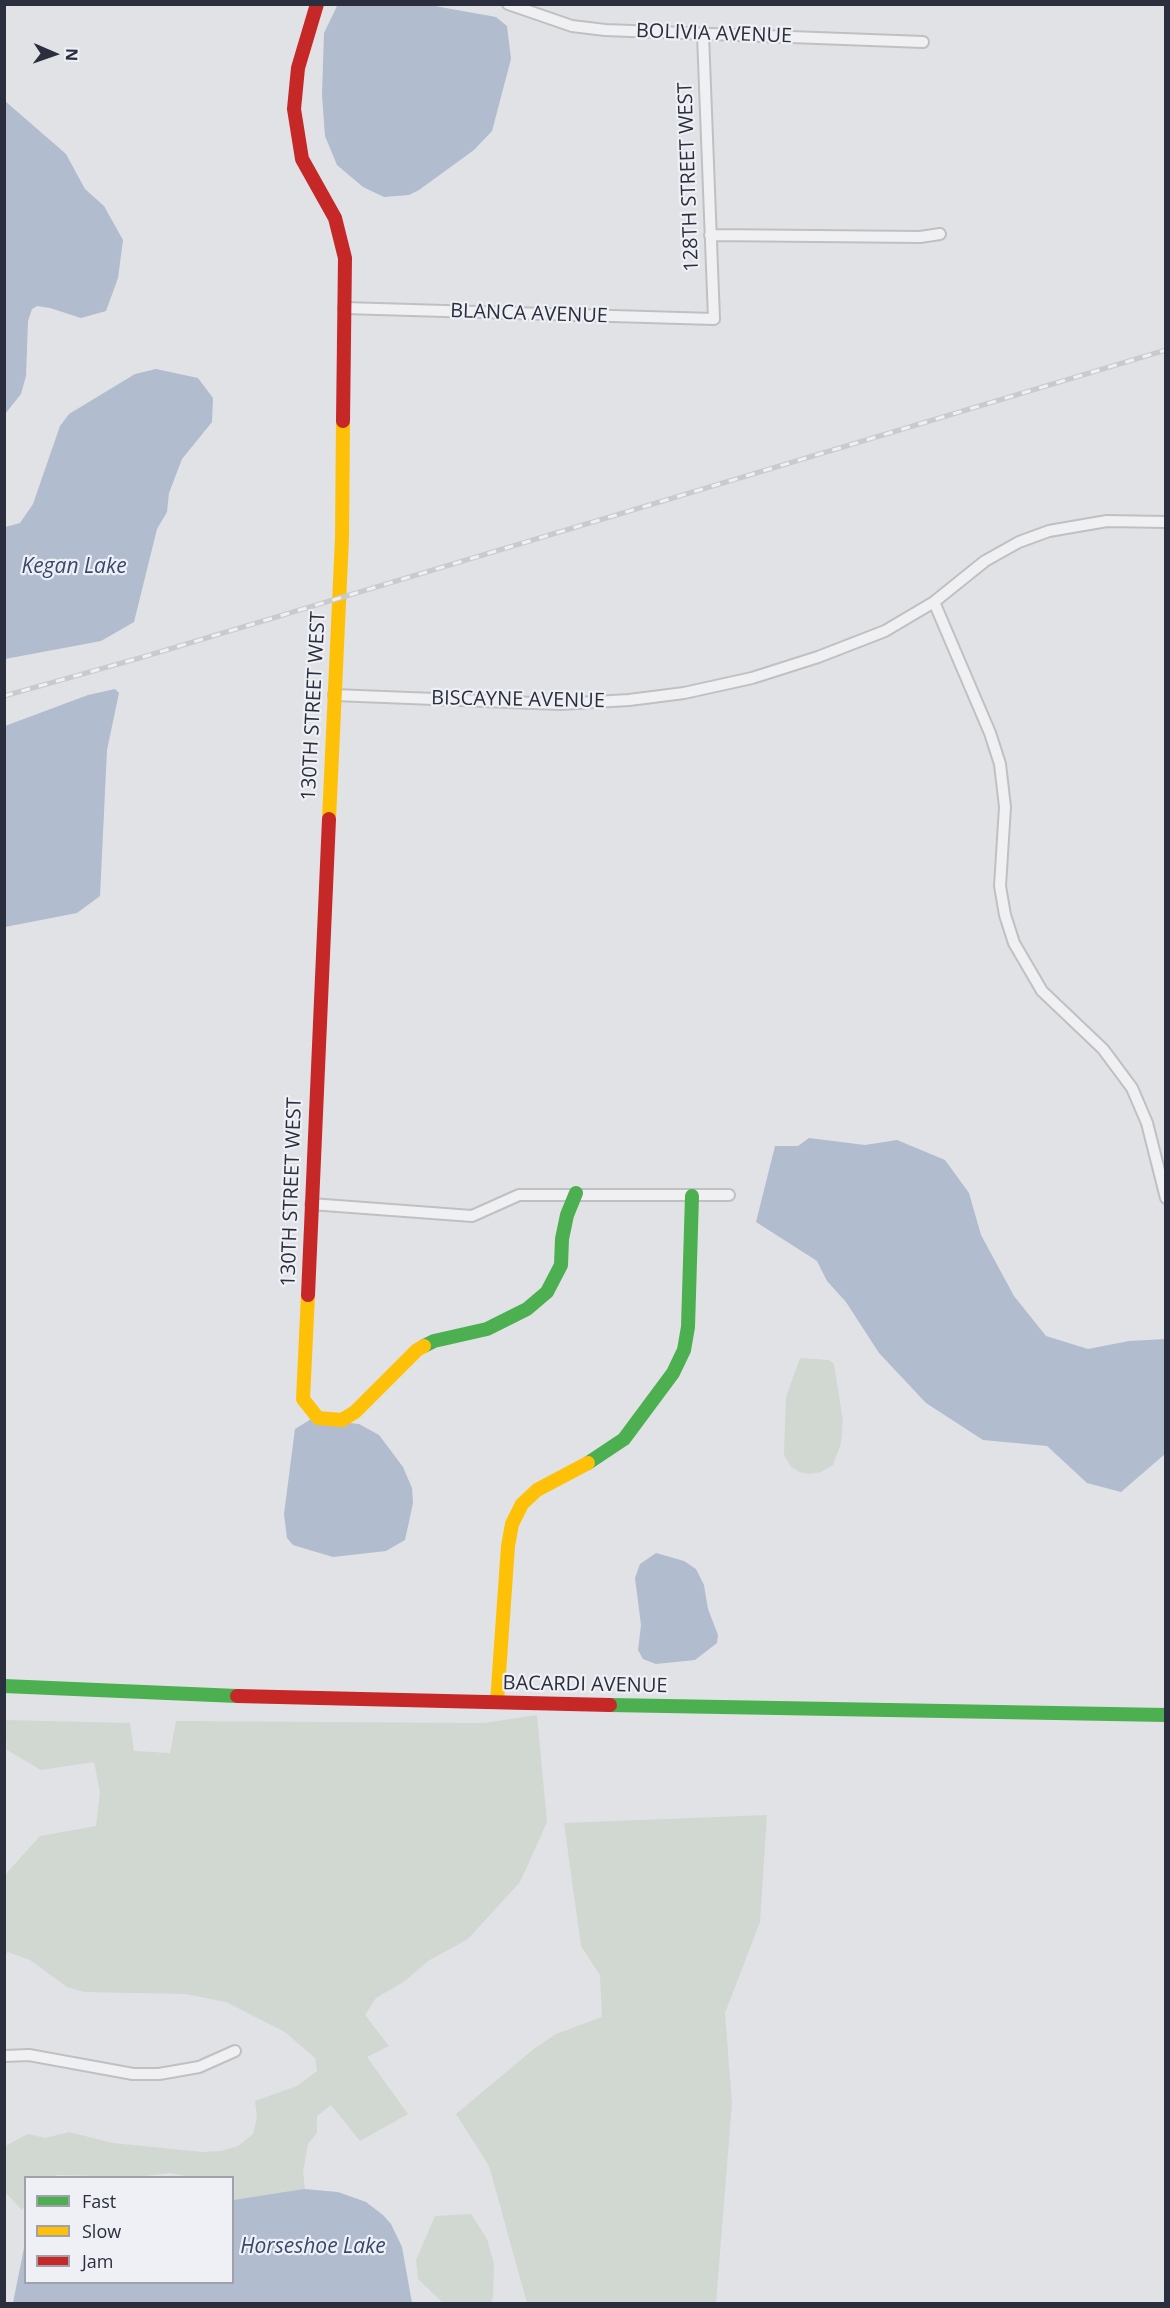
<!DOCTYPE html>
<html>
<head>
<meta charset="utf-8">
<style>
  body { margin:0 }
  #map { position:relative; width:1170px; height:2308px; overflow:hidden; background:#e1e2e5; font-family:"Open Sans",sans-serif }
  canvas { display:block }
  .frame { position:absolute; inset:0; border:6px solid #2a2e3d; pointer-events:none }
  .legend { position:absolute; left:24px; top:2176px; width:210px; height:108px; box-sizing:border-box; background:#eef0f5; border:2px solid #a0a2ab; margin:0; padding:8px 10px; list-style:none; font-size:18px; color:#2a2e3d }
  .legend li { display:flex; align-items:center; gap:12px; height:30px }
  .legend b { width:30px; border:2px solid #a0a2ab }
  .north { position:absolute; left:24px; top:24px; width:60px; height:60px; -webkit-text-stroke:4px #eef0f5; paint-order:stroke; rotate:92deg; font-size:16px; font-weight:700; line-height:24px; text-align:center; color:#2a2e3d }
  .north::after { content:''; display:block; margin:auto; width:21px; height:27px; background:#2a2e3d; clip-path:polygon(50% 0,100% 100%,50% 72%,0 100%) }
</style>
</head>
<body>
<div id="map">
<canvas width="1170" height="2308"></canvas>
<div class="frame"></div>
<ul class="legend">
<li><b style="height:8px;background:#4caf50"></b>Fast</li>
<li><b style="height:8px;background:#ffc107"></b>Slow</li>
<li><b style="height:8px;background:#c62828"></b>Jam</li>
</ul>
<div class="north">N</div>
</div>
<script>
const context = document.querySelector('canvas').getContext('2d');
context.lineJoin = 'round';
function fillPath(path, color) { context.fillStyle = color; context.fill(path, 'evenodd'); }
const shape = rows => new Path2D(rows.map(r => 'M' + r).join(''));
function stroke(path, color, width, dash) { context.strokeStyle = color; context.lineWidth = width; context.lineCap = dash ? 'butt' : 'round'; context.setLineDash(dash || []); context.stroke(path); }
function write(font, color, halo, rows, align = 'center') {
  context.font = font + ' "Open Sans",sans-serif'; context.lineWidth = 4.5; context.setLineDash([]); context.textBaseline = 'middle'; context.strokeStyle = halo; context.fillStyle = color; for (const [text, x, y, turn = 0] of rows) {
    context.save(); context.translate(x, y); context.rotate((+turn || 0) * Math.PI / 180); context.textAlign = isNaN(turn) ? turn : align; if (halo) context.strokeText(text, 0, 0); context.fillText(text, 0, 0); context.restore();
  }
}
const green = shape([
  [800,1358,829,1360,834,1364,843,1421,841,1443,833,1465,821,1472,810,1474,800,1472,791,1467,784,1455,786,1397],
  [537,1715,547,1822,520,1882,468,1939,428,1961,405,1981,376,1998,365,2015,389,2046,367,2057,408,2114,360,2141,331,2105,317,2116,317,2133,308,2144,303,2172,305,2189,233,2200,232,2178,188,2177,171,2173,136,2177,57,2175,53,2177,26,2178,25,2206,22,2210,5,2192,5,2146,28,2134,45,2138,69,2132,113,2143,202,2152,221,2151,238,2146,253,2134,257,2118,255,2101,297,2086,317,2071,315,2058,285,2032,226,2002,186,1994,84,1992,67,1987,30,1960,8,1952,5,1954,4,1876,40,1836,96,1826,100,1792,94,1762,41,1770,7,1750,5,1720,130,1723,134,1751,170,1753,176,1721,484,1723],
  [767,1815,760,1922,725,2013,732,2103,716,2303,527,2303,489,2166,456,2114,535,2048,556,2034,602,2017,600,1975,581,1946,564,1823],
  [471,2214,487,2239,494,2264,493,2297,491,2303,443,2303,418,2279,416,2260,435,2216]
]);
const water = shape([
  [338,4,429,5,496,17,507,26,511,59,492,131,474,150,419,190,409,195,384,197,363,187,337,165,325,136,322,95,324,33],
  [5,101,66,154,85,189,104,206,123,240,118,278,106,311,81,318,50,308,37,306,32,309,28,321,26,376,21,394,5,414],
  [156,369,198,378,213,398,212,422,182,459,169,493,167,512,157,529,134,622,101,641,5,659,5,527,20,523,33,504,60,426,69,414,135,374],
  [115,689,119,693,107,750,100,896,77,913,5,927,5,726,88,695],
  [809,1138,865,1145,897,1140,945,1160,969,1193,981,1235,1014,1296,1046,1336,1088,1349,1129,1341,1165,1339,1165,1454,1121,1492,1087,1483,1047,1446,983,1440,926,1403,879,1353,846,1302,827,1281,817,1261,756,1222,775,1146,798,1146],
  [311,1419,359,1424,379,1435,403,1467,412,1488,413,1503,405,1540,386,1551,333,1557,293,1545,287,1538,284,1514,295,1429],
  [656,1553,684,1561,696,1569,704,1585,708,1609,718,1635,717,1643,695,1660,656,1664,643,1659,638,1650,641,1625,635,1578,640,1564],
  [304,2189,338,2192,366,2202,383,2215,391,2224,402,2247,412,2303,13,2303,25,2243,26,2282,232,2282,233,2200]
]);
const street = shape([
  [508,4,572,26,605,30,923,42],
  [710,235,920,237,940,234],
  [344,308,714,319,703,35],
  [934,602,990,733,1000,764,1005,807,1000,886,1005,915,1014,943,1042,991,1103,1049,1132,1088,1147,1123,1166,1198],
  [334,695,560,704,629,700,684,693,752,678,818,657,885,631,934,602,985,561,1019,542,1049,531,1107,521,1166,522],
  [311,1204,472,1216,519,1195,729,1195],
  [4,2056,29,2055,133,2074,159,2074,199,2067,235,2051]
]);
const fast = shape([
  [424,1346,434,1341,487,1329,527,1309,547,1292,561,1265,562,1239,567,1215,576,1193],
  [588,1463,624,1439,673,1373,684,1350,688,1327,692,1196],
  [4,1686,237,1696],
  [610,1705,1166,1715]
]);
const slow = shape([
  [329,819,342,538,343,421],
  [308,1295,303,1399,318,1418,342,1420,355,1412,417,1350,424,1346],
  [497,1702,508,1546,512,1524,522,1504,537,1490,588,1463]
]);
const jam = shape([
  [317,4,298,68,294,109,302,159,335,218,345,258,343,421],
  [308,1295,329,819],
  [237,1696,610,1705]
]);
const rail = shape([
  [4,696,143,657,1166,350]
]);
const streetNames = [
  ["BOLIVIA AVENUE",714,34,2],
  ["128TH STREET WEST",689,177,-92],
  ["BLANCA AVENUE",529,314,2],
  ["BISCAYNE AVENUE",518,700,1],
  ["130TH STREET WEST",314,706,-87],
  ["130TH STREET WEST",292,1192,-88],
  ["BACARDI AVENUE",585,1685,1]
];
const waterNames = [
  ["Kegan Lake",74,567],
  ["Horseshoe Lake",313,2247]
];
fillPath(green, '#d0d8d1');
fillPath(water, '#b1bcce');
stroke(street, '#bfc0c3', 14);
stroke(street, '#f0f0f2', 10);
stroke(fast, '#4caf50', 14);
stroke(slow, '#ffc107', 14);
stroke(jam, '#c62828', 14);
stroke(rail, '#c9cacd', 5);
stroke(rail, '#eef0f5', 3, [9]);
write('20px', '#2a2e3d', '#eef0f5', streetNames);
write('italic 21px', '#37496d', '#eef0f5', waterNames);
</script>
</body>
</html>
